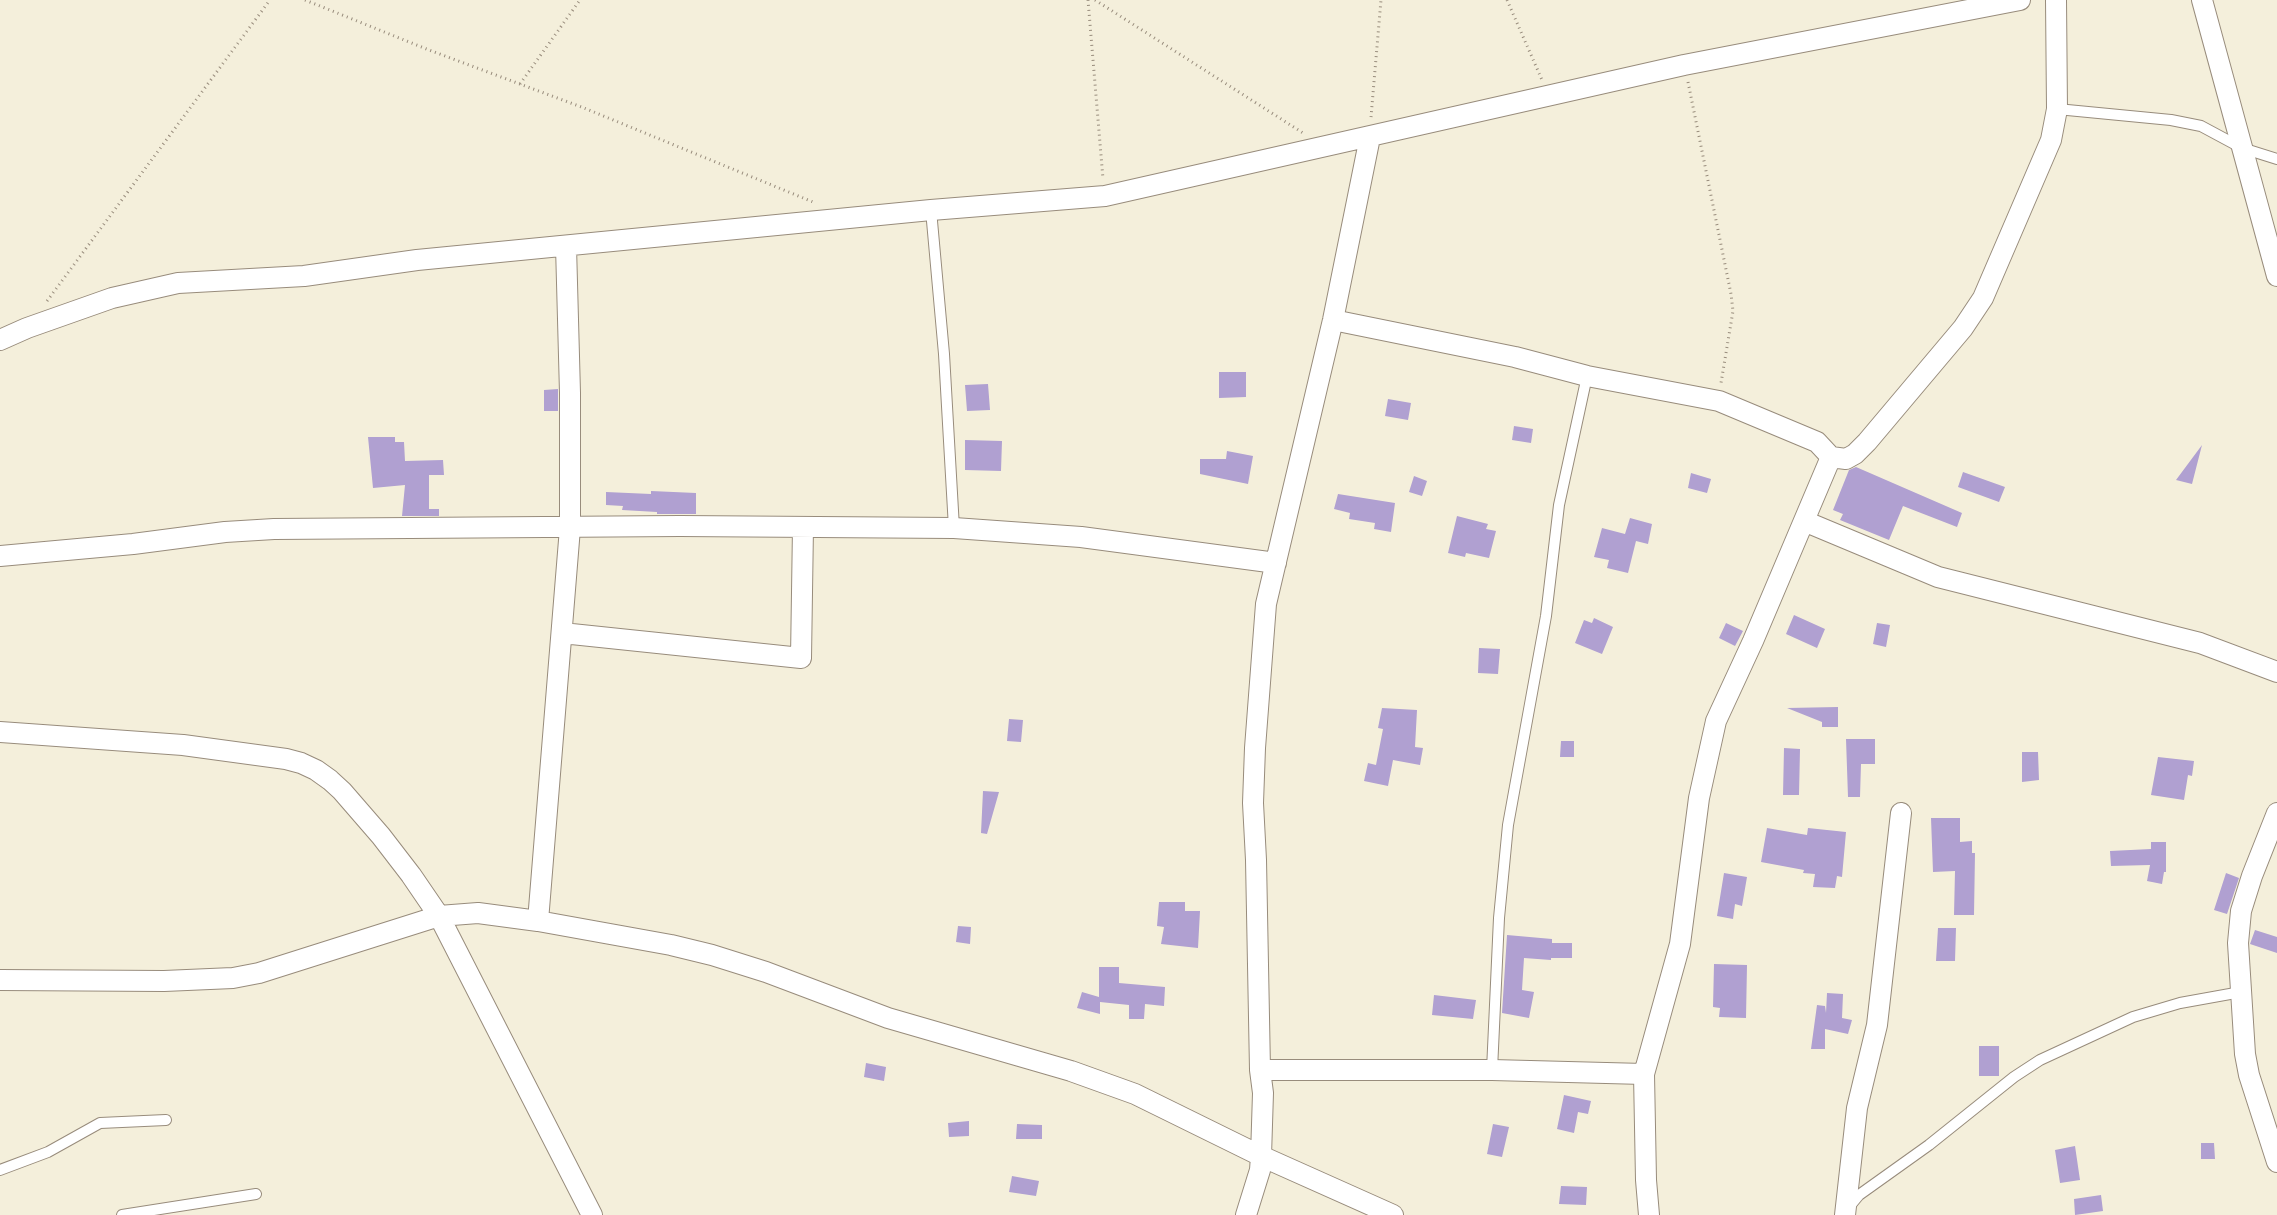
<!DOCTYPE html>
<html>
<head>
<meta charset="utf-8">
<style>
  body { margin:0 }
  canvas { display:block; background:#f4efdb }
</style>
</head>
<body>
<canvas width="2277" height="1215"></canvas>
<script>
const context = document.querySelector('canvas').getContext('2d');
context.lineJoin = 'round';
function fillPath(path, color) { context.fillStyle = color; context.fill(path, 'evenodd'); }
const shape = rows => new Path2D(rows.map(r => 'M' + r).join(''));
function stroke(path, color, width, dash) { context.strokeStyle = color; context.lineWidth = width; context.lineCap = dash ? 'butt' : 'round'; context.setLineDash(dash || []); context.stroke(path); }
const building = shape([
  [1219,372,1246,372,1246,397,1219,398],
  [988,384,990,410,967,411,965,385],
  [558,389,558,411,544,411,544,390],
  [1388,399,1411,403,1408,420,1385,416],
  [1514,426,1533,429,1531,443,1512,440],
  [368,437,395,437,395,442,404,442,405,461,443,460,444,475,429,475,429,509,439,509,439,516,402,516,405,485,373,488],
  [965,440,1002,441,1001,471,965,470],
  [2202,445,2192,484,2176,480],
  [1227,451,1253,456,1248,484,1200,474,1200,459,1226,459],
  [1856,467,1962,513,1957,527,1903,506,1889,540,1840,520,1843,514,1833,510,1849,470],
  [1963,472,2005,487,1999,502,1958,487],
  [1691,473,1711,479,1707,493,1688,488],
  [1414,476,1427,481,1422,496,1409,492],
  [651,491,696,493,696,514,657,514,657,512,622,510,623,506,606,505,606,492,651,494],
  [1338,494,1395,503,1391,532,1374,529,1375,523,1349,519,1350,513,1334,509],
  [1457,516,1488,524,1486,529,1496,531,1489,558,1466,553,1465,557,1448,553],
  [1630,518,1652,524,1648,544,1636,541,1628,573,1607,568,1609,560,1594,557,1602,528,1625,534],
  [1794,615,1825,629,1817,648,1786,634],
  [1594,618,1613,627,1602,654,1575,643,1584,620,1592,623],
  [1726,623,1743,631,1735,646,1719,638],
  [1877,623,1890,625,1886,647,1873,644],
  [1479,648,1500,649,1498,674,1478,673],
  [1838,707,1838,727,1822,727,1822,722,1787,708],
  [1382,708,1417,710,1415,747,1423,748,1420,765,1393,760,1388,786,1364,781,1368,763,1376,765,1383,729,1378,728],
  [1009,719,1023,720,1021,742,1007,741],
  [1846,739,1875,739,1875,764,1861,764,1860,797,1848,797],
  [1561,741,1574,741,1574,757,1560,757],
  [1784,748,1800,749,1799,795,1783,795],
  [2022,752,2038,752,2039,780,2022,782],
  [2158,757,2194,761,2192,776,2188,775,2184,800,2151,795],
  [983,791,999,792,987,834,981,833],
  [1931,818,1960,818,1960,842,1972,841,1972,853,1975,853,1974,915,1954,915,1955,871,1933,872],
  [1767,828,1807,835,1808,828,1846,832,1842,877,1837,876,1835,888,1813,887,1815,874,1803,873,1804,870,1761,862],
  [2151,842,2166,842,2166,872,2164,872,2162,884,2147,881,2150,865,2111,866,2110,851,2151,849],
  [1724,873,1747,877,1742,906,1735,904,1733,919,1717,916],
  [2226,873,2239,878,2227,914,2214,910],
  [1159,902,1185,902,1185,911,1200,911,1198,948,1161,944,1164,927,1157,926],
  [958,926,971,927,970,944,956,942],
  [1938,928,1956,928,1955,961,1936,961],
  [2255,930,2277,937,2277,953,2250,944],
  [1507,935,1552,939,1552,943,1572,943,1572,958,1551,958,1551,960,1524,958,1522,990,1534,992,1529,1018,1502,1013],
  [1714,964,1747,965,1746,1018,1719,1017,1720,1008,1713,1007],
  [1099,967,1119,967,1119,983,1165,987,1164,1006,1145,1004,1144,1019,1129,1019,1129,1005,1100,1002,1100,1014,1077,1008,1082,992,1099,997],
  [1827,993,1843,994,1842,1018,1852,1020,1848,1034,1825,1029,1825,1049,1811,1049,1817,1005,1825,1006,1826,1013],
  [1434,995,1476,1000,1473,1019,1432,1015],
  [1979,1046,1999,1046,1999,1076,1979,1076],
  [866,1063,886,1067,884,1081,864,1077],
  [1564,1095,1591,1101,1588,1114,1578,1112,1574,1133,1557,1129],
  [969,1121,969,1136,949,1137,948,1123],
  [1017,1124,1042,1125,1042,1139,1016,1139],
  [1493,1124,1509,1127,1502,1157,1487,1154],
  [2201,1143,2214,1143,2215,1159,2201,1159],
  [2075,1146,2080,1180,2060,1183,2055,1150],
  [1012,1176,1039,1181,1036,1196,1009,1192],
  [1561,1186,1587,1187,1586,1205,1559,1204],
  [2101,1195,2103,1211,2075,1215,2074,1199]
]);
const path = shape([
  [305,0,429,50,584,108,813,202],
  [1088,0,1103,179],
  [1095,0,1303,133],
  [1507,0,1542,80],
  [1688,82,1731,294,1733,311,1721,383],
  [520,84,580,0],
  [1371,117,1381,0],
  [47,301,270,0]
]);
const service = shape([
  [2057,109,2171,120,2201,126,2242,148,2277,159],
  [931,210,944,354,954,528],
  [1492,1070,1499,918,1508,825,1546,616,1559,505,1587,376],
  [0,1170,48,1152,100,1123,166,1120],
  [1849,1207,1859,1195,1929,1145,2014,1077,2040,1060,2133,1017,2180,1003,2241,992],
  [122,1215,256,1194]
]);
const minor = shape([
  [2202,0,2277,276],
  [1333,320,1515,357,1587,376,1719,401,1817,442,1831,457,1846,459,1855,454,1867,442,1963,328,1983,298,2051,140,2057,109,2056,0],
  [0,340,27,328,112,298,178,283,304,276,417,260,931,210,1105,196,1684,65,2020,0],
  [1804,521,1938,577,2200,643,2277,672],
  [0,556,133,544,225,532,274,529,680,526,954,528,1081,537,1276,563],
  [562,633,801,658,803,527],
  [0,732,183,745,286,759,301,763,316,770,330,780,342,791,381,836,411,875,439,916,592,1215],
  [2277,813,2252,876,2241,911,2238,943,2245,1054,2249,1075,2277,1162],
  [538,921,570,528,570,393,566,246],
  [0,980,164,981,233,978,259,973,439,916,478,913,538,921,671,945,712,955,766,972,888,1018,1071,1071,1135,1094,1261,1156,1393,1215],
  [1260,1070,1492,1070,1644,1074],
  [1246,1215,1260,1170,1261,1156,1263,1093,1260,1070,1256,860,1253,803,1255,748,1266,604,1333,320,1370,137],
  [1649,1215,1646,1180,1644,1074,1680,944,1699,798,1716,721,1753,641,1831,457],
  [1845,1215,1857,1108,1877,1025,1901,813]
]);
fillPath(building, '#b0a0d1');
stroke(service, '#988c7c', 12);
stroke(minor, '#988c7c', 22);
stroke(path, '#988c7c', 3, [1, 4]);
stroke(service, '#fff', 10);
stroke(minor, '#fff', 20);
</script>
</body>
</html>
